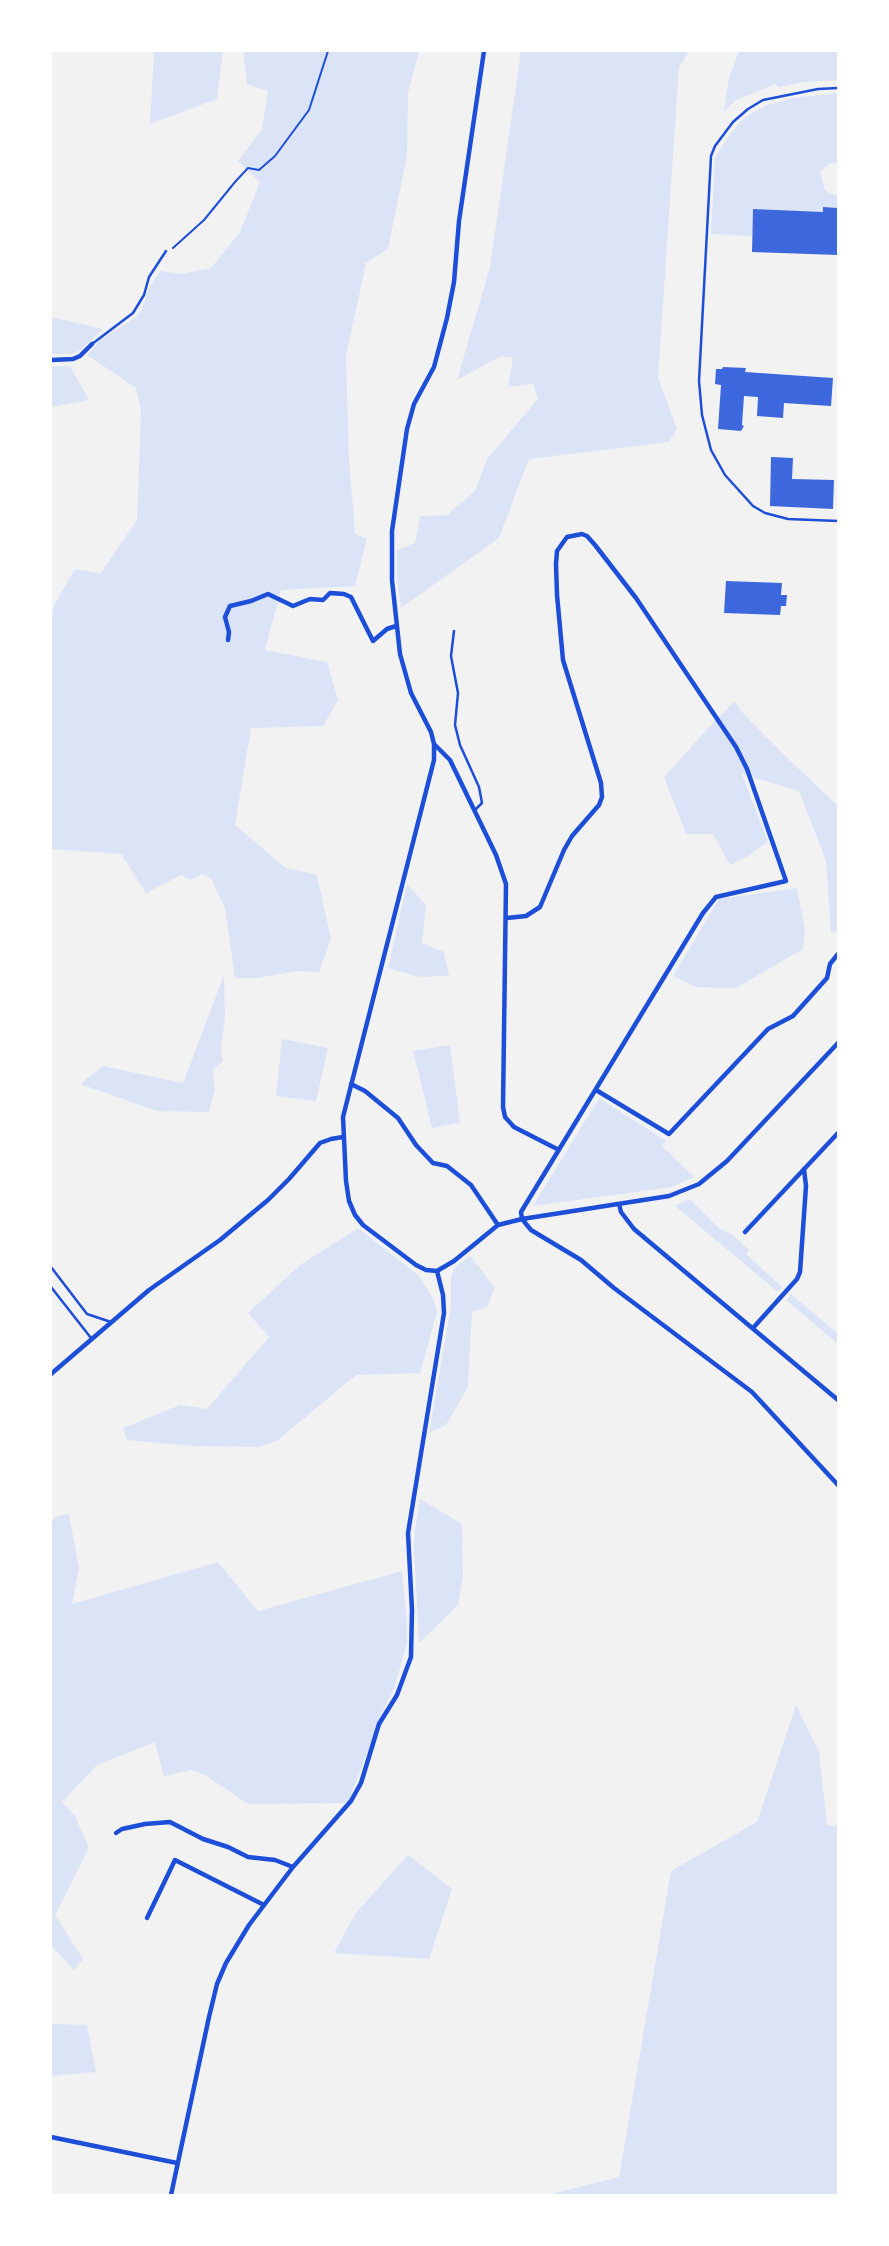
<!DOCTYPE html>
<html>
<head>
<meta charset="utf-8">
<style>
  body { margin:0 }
  #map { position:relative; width:889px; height:2246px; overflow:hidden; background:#f2f2f2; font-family:Commissioner,sans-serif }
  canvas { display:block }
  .frame { position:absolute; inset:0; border:52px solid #fff; pointer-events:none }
</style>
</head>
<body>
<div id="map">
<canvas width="889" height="2246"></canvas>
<div class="frame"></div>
</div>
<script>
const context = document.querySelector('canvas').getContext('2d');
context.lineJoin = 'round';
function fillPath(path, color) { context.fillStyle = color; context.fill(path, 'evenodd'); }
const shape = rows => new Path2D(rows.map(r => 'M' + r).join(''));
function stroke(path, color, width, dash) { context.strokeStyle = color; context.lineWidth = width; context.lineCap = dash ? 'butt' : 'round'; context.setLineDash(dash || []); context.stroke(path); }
const green = shape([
  [154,51,223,51,217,99,150,124],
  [243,51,419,51,408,93,407,156,388,249,366,263,346,356,349,458,355,534,367,539,355,586,281,590,265,650,327,662,338,700,323,726,251,728,235,825,286,868,317,875,331,939,319,972,298,971,257,978,235,978,225,908,211,878,203,874,191,880,181,875,146,893,121,854,51,849,51,629,53,607,75,569,101,573,137,520,141,411,136,388,87,355,102,338,135,318,142,309,149,287,160,271,181,274,211,268,240,232,260,182,238,161,262,129,268,91,247,84],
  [521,51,689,51,679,67,658,378,677,429,669,442,529,459,499,538,401,608,397,580,397,550,415,543,420,516,447,515,475,491,487,459,538,399,533,384,508,387,513,358,501,356,457,380,490,267],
  [739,51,838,51,838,80,803,82,779,87,775,84,736,100,724,111,729,78],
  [838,93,838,163,829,164,820,172,825,190,838,197,838,208,824,207,823,212,754,209,752,236,711,234,715,157,731,133,745,117,767,105,794,98],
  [51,317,103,329,81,350,72,354,51,354],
  [70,366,89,400,51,407,51,367],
  [735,701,742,712,784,755,838,806,838,931,831,932,826,861,799,791,742,774,768,842,746,857,730,865,713,834,686,834,664,777,710,726],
  [407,884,426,905,422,943,444,952,449,976,419,977,388,968],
  [797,888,805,930,803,949,736,988,695,987,673,976,719,899],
  [224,975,225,1017,221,1050,223,1061,213,1070,215,1089,209,1112,157,1111,80,1084,103,1066,183,1083],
  [282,1039,328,1048,316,1101,276,1096],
  [450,1045,460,1123,432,1128,413,1051],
  [599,1098,666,1141,662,1146,694,1177,672,1187,533,1206],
  [690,1199,719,1228,734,1236,749,1250,746,1254,782,1287,778,1292,675,1206],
  [358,1228,418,1275,434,1300,437,1312,420,1373,356,1375,278,1440,260,1447,191,1446,127,1440,123,1428,180,1405,207,1409,269,1337,248,1313,300,1265],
  [470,1256,495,1287,487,1307,472,1312,468,1387,446,1425,429,1433,451,1306,451,1276,455,1267],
  [791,1294,838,1334,838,1344,786,1300],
  [420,1499,462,1524,463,1577,458,1605,419,1643,414,1551,415,1530],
  [69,1514,79,1568,72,1604,218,1562,258,1611,402,1571,407,1623,407,1643,394,1689,384,1708,348,1803,248,1804,205,1775,192,1770,164,1776,155,1742,97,1765,62,1802,75,1816,89,1848,55,1915,83,1959,74,1970,51,1945,51,1522,57,1516],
  [796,1705,819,1752,827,1825,838,1826,838,2195,547,2195,619,2177,671,1871,757,1822],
  [408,1855,452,1889,429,1959,334,1953,355,1914],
  [51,2024,87,2025,96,2072,51,2076]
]);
const building = shape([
  [823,207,838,208,838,255,752,252,753,209,823,212],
  [723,367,746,368,745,372,833,378,831,406,784,403,783,418,757,416,758,397,744,396,742,425,744,426,741,431,718,429,721,385,715,384,716,369,722,369],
  [771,457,793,458,792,479,834,480,833,509,770,506],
  [726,581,782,583,781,595,787,595,786,606,781,606,780,615,724,613]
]);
const path = shape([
  [173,248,204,220,235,182,248,168,259,170,275,156,309,110,328,51]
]);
const service = shape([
  [838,88,818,89,763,100,748,109,733,122,715,146,711,156,699,381,702,415,711,450,725,475,753,506,765,513,788,519,838,521],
  [92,344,133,313,144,295,149,277,166,251],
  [454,631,451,656,458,693,455,725,460,745,479,787,482,803,475,810],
  [51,1267,87,1314,111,1322],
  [51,1287,91,1338]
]);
const minor = shape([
  [51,360,73,359,80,356,92,344],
  [228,640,229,632,225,617,230,606,251,601,268,594,293,606,310,599,323,600,330,593,344,594,351,597,373,641,387,629,396,626],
  [434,744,450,760,496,855,506,884,503,1107,505,1117,514,1127,559,1150],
  [507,918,526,916,540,907,564,850,572,836,599,805,602,797,601,783,563,660,557,595,556,564,557,551,567,537,582,534,587,536,595,545,636,598,736,747,747,769,786,881,716,897,703,913,521,1212,522,1219],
  [351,1084,365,1091,398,1118,416,1145,433,1163,447,1166,471,1185,498,1225],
  [596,1090,669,1134,768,1029,793,1016,827,978,830,964,838,954],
  [619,1204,621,1212,634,1229,838,1400],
  [522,1219,531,1230,581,1260,614,1288,752,1392,838,1485],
  [745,1232,838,1133],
  [437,1271,426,1270,416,1265,363,1225,355,1215,349,1201,346,1181,343,1117,434,760,434,744,431,732,411,693,400,654,392,580,392,531,407,429,414,404,434,367,447,318,454,282,459,221,484,51],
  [437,1271,454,1261,498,1225,522,1219,669,1196,699,1184,727,1161,838,1043],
  [753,1328,797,1279,800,1272,806,1186,804,1169],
  [51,1374,149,1290,220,1240,268,1200,289,1179,320,1143,331,1139,343,1137],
  [116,1833,122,1829,145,1824,170,1822,203,1839,228,1847,248,1857,275,1860,293,1867],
  [147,1918,175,1860,264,1905],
  [51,2137,177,2163],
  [171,2195,209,2017,217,1984,226,1963,249,1925,293,1867,351,1801,361,1783,379,1724,397,1695,411,1657,412,1610,408,1533,444,1313,443,1295,437,1271]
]);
fillPath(green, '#dbe4f7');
fillPath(building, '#3d67dc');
stroke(path, '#1d4ed8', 2);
stroke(service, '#1d4ed8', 2.5);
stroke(minor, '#1d4ed8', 4.5);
</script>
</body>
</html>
